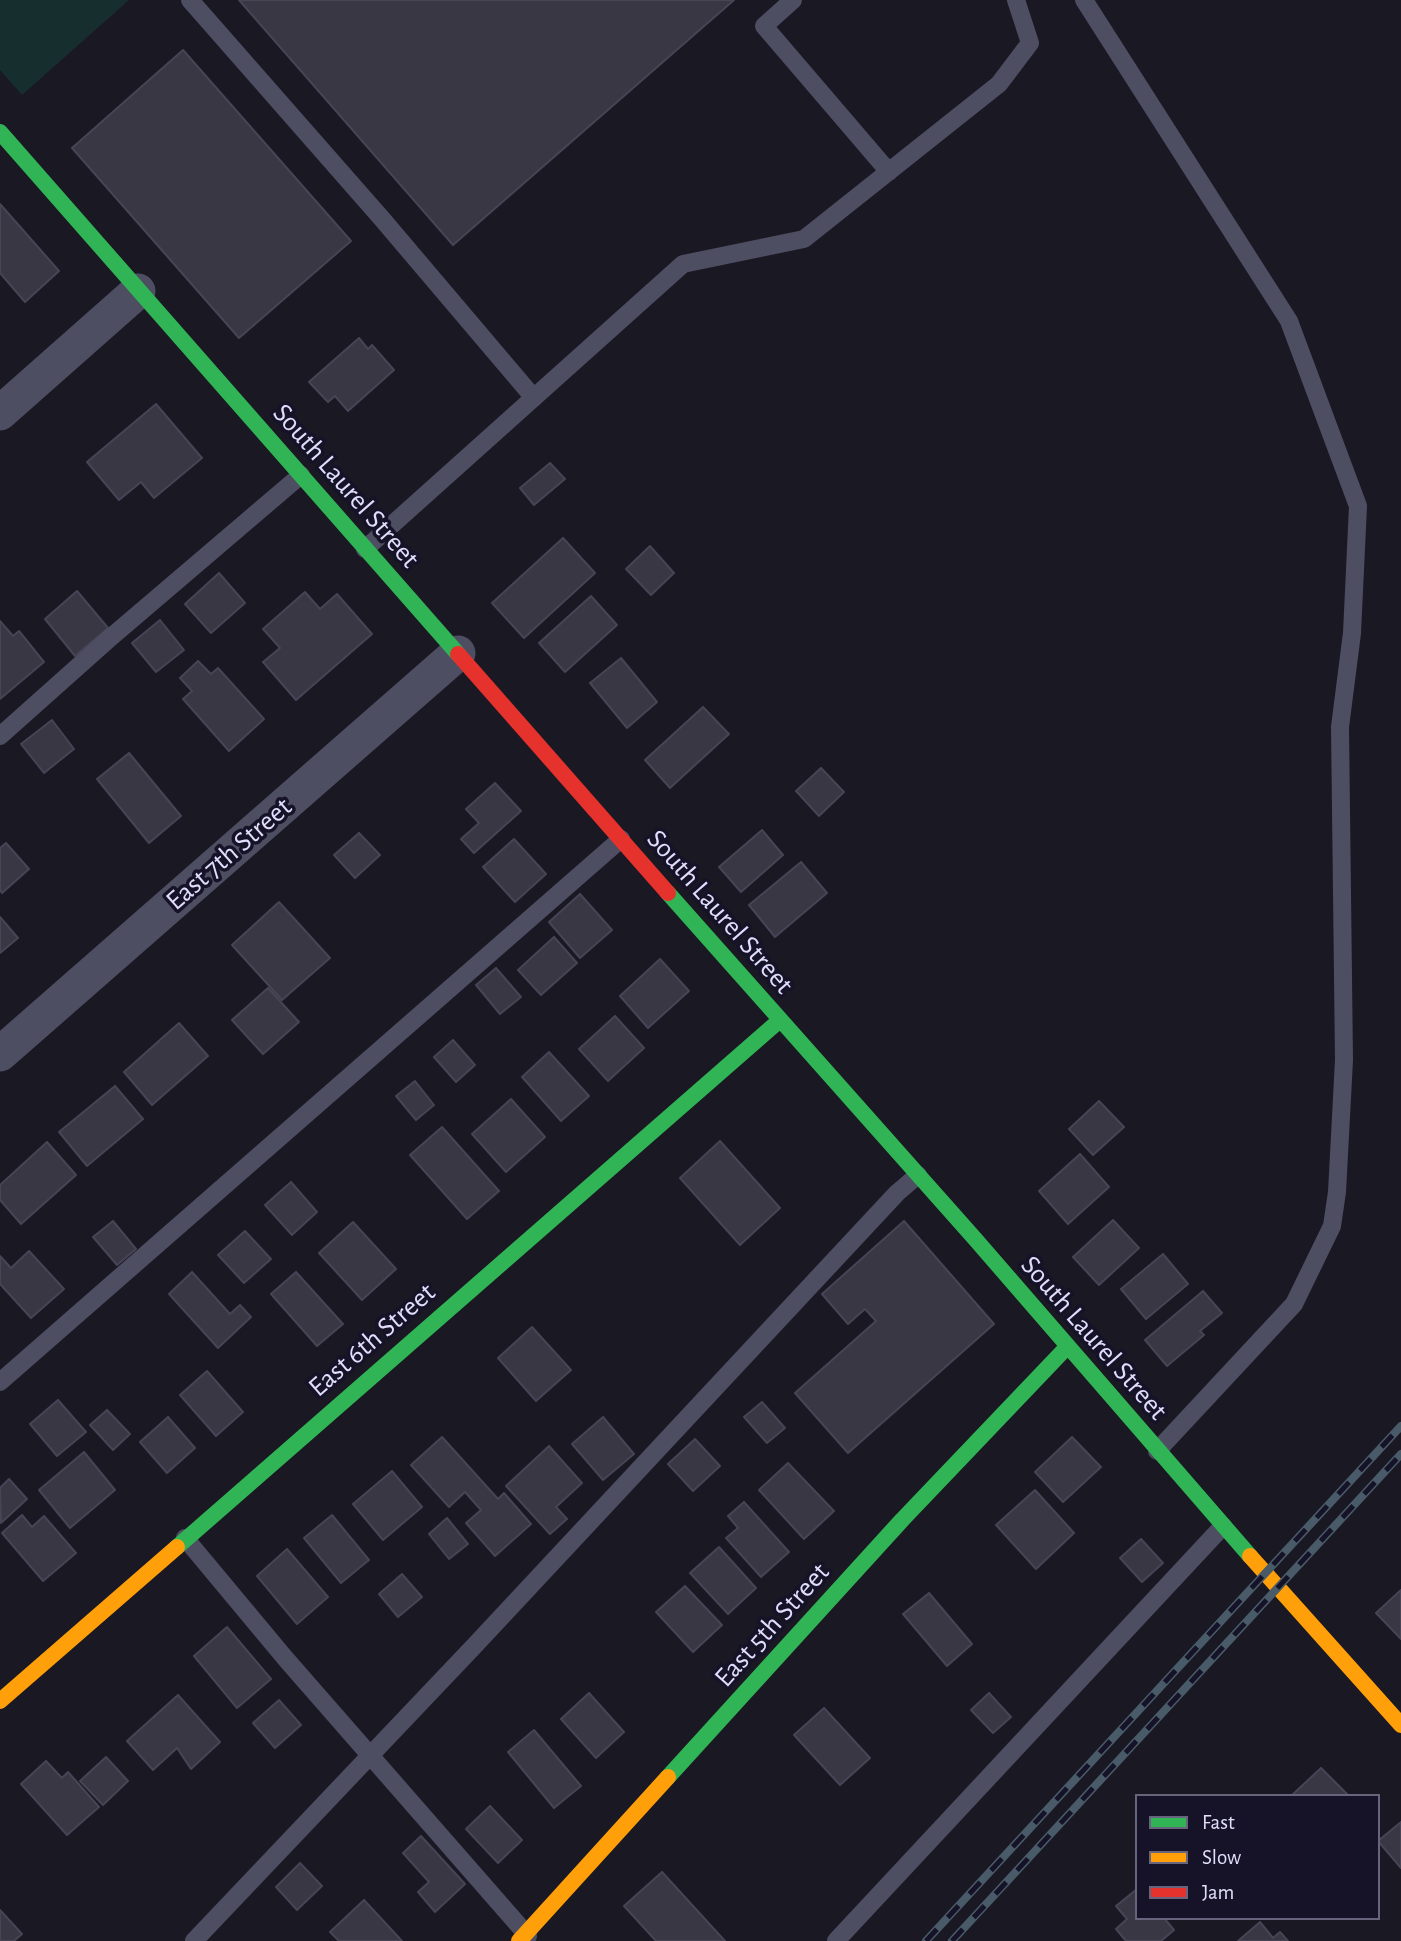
<!DOCTYPE html>
<html>
<head>
<meta charset="utf-8">
<style>
  body { margin:0 }
  #map { position:relative; width:1401px; height:1941px; overflow:hidden; background:#1a1823; font-family:"Alegreya Sans",sans-serif }
  canvas { display:block }
  .legend { position:absolute; left:1135px; top:1794px; width:245px; height:126px; box-sizing:border-box; background:#161328; border:2px solid #67647d; margin:0; padding:9px 12px; list-style:none; font-size:21px; color:#e0defc }
  .legend li { display:flex; align-items:center; gap:14px; height:35px }
  .legend b { width:35px; border:2px solid #67647d }
</style>
</head>
<body>
<div id="map">
<canvas width="1401" height="1941"></canvas>
<ul class="legend">
<li><b style="height:9px;background:#30b455"></b>Fast</li>
<li><b style="height:9px;background:#ff9f0a"></b>Slow</li>
<li><b style="height:9px;background:#e5322d"></b>Jam</li>
</ul>
</div>
<script>
const context = document.querySelector('canvas').getContext('2d');
context.lineJoin = 'round';
function fillPath(path, color) { context.fillStyle = color; context.fill(path, 'evenodd'); }
const shape = rows => new Path2D(rows.map(r => 'M' + r).join(''));
function stroke(path, color, width, dash) { context.strokeStyle = color; context.lineWidth = width; context.lineCap = dash ? 'butt' : 'round'; context.setLineDash(dash || []); context.stroke(path); }
function write(font, color, halo, rows, align = 'center') {
  context.font = font + ' "Alegreya Sans",sans-serif'; context.lineWidth = 7; context.setLineDash([]); context.textBaseline = 'middle'; context.strokeStyle = halo; context.fillStyle = color; for (const [text, x, y, turn = 0] of rows) {
    context.save(); context.translate(x, y); context.rotate((+turn || 0) * Math.PI / 180); context.textAlign = isNaN(turn) ? turn : align; if (halo) context.strokeText(text, 0, 0); context.fillText(text, 0, 0); context.restore();
  }
}
const green = shape([
  [0,0,129,0,22,95,0,70]
]);
const building = shape([
  [239,0,734,0,453,245,239,0],
  [183,50,351,241,239,338,72,148,183,50],
  [0,204,59,271,25,302,0,273,0,204],
  [359,338,368,349,372,345,394,370,348,411,335,396,328,402,309,382,359,338],
  [156,404,202,458,154,498,141,482,119,500,87,462,156,404],
  [550,463,565,479,534,505,520,488,550,463],
  [563,538,595,573,524,638,492,603,563,538],
  [650,546,674,573,651,595,626,569,650,546],
  [219,573,245,603,211,633,185,604,219,573],
  [77,591,108,628,75,656,45,619,77,591],
  [305,592,320,609,337,594,372,634,296,700,263,662,280,648,263,629,305,592],
  [591,596,617,625,565,672,539,643,591,596],
  [160,620,184,650,156,672,132,643,160,620],
  [0,621,13,636,19,631,44,662,0,699,0,621],
  [621,658,657,702,627,728,590,683,621,658],
  [198,661,211,674,218,668,264,719,229,751,183,699,192,691,180,678,198,661],
  [703,707,729,734,670,788,645,760,703,707],
  [52,720,74,749,44,773,21,744,52,720],
  [129,753,181,816,149,843,97,779,129,753],
  [821,768,844,792,819,816,796,791,821,768],
  [495,783,521,811,474,853,461,839,479,823,466,809,495,783],
  [762,830,783,855,741,892,719,867,762,830],
  [359,833,380,855,355,878,334,855,359,833],
  [514,839,546,874,515,902,483,867,514,839],
  [6,843,29,869,2,893,0,890,0,848,6,843],
  [801,862,827,893,775,937,749,905,801,862],
  [580,894,612,930,580,958,549,922,580,894],
  [279,902,330,958,282,1000,232,945,279,902],
  [0,917,18,938,0,953,0,917],
  [554,937,577,963,541,995,518,970,554,937],
  [660,959,689,991,648,1028,620,996,660,959],
  [496,968,521,997,500,1014,476,985,496,968],
  [268,988,299,1022,263,1054,232,1020,268,988],
  [615,1016,644,1048,608,1081,579,1049,615,1016],
  [179,1023,208,1056,152,1105,124,1072,179,1023],
  [453,1040,475,1065,456,1082,434,1057,453,1040],
  [549,1052,589,1096,561,1121,522,1077,549,1052],
  [415,1081,434,1105,416,1120,396,1096,415,1081],
  [115,1086,143,1119,87,1166,59,1132,115,1086],
  [511,1099,545,1137,506,1172,472,1134,511,1099],
  [1099,1101,1124,1127,1093,1155,1069,1129,1099,1101],
  [442,1127,499,1191,467,1219,410,1155,442,1127],
  [720,1141,780,1208,740,1245,680,1178,720,1141],
  [47,1142,76,1175,21,1224,0,1200,0,1185,47,1142],
  [1080,1154,1109,1187,1068,1224,1039,1191,1080,1154],
  [291,1182,317,1212,292,1235,265,1205,291,1182],
  [1113,1220,1139,1248,1099,1285,1073,1257,1113,1220],
  [113,1221,136,1249,117,1265,93,1237,113,1221],
  [904,1221,994,1324,848,1453,795,1393,876,1321,865,1309,848,1324,822,1294,904,1221],
  [353,1222,396,1269,362,1300,319,1253,353,1222],
  [245,1231,271,1259,244,1283,218,1255,245,1231],
  [29,1251,64,1289,31,1318,0,1284,0,1256,11,1268,29,1251],
  [1163,1254,1188,1284,1146,1319,1121,1289,1163,1254],
  [192,1272,230,1314,240,1305,251,1317,218,1348,169,1294,192,1272],
  [296,1272,343,1324,317,1346,271,1294,296,1272],
  [1203,1291,1222,1313,1200,1331,1204,1335,1167,1366,1145,1340,1203,1291],
  [532,1327,571,1370,536,1401,498,1358,532,1327],
  [207,1371,243,1412,216,1436,180,1395,207,1371],
  [58,1400,86,1432,57,1456,30,1424,58,1400],
  [762,1402,785,1428,767,1443,744,1417,762,1402],
  [107,1410,130,1434,113,1450,90,1425,107,1410],
  [168,1417,195,1448,167,1473,140,1442,168,1417],
  [603,1417,634,1454,603,1480,572,1444,603,1417],
  [442,1437,498,1499,504,1493,531,1524,495,1556,466,1523,481,1510,465,1492,449,1507,411,1465,442,1437],
  [1072,1437,1101,1467,1063,1502,1035,1472,1072,1437],
  [695,1439,720,1466,693,1491,668,1464,695,1439],
  [549,1446,582,1483,556,1507,567,1519,550,1534,506,1486,549,1446],
  [84,1452,115,1490,70,1528,39,1490,84,1452],
  [788,1463,834,1511,804,1539,759,1490,788,1463],
  [392,1471,422,1507,383,1540,353,1504,392,1471],
  [9,1479,27,1499,1,1523,0,1488,9,1479],
  [1035,1490,1074,1533,1036,1569,996,1525,1035,1490],
  [744,1502,789,1552,761,1577,726,1538,738,1528,728,1516,744,1502],
  [22,1515,32,1527,44,1516,76,1553,43,1581,2,1533,22,1515],
  [332,1515,369,1560,341,1583,304,1538,332,1515],
  [447,1518,468,1544,449,1559,429,1534,447,1518],
  [1141,1539,1163,1563,1142,1582,1120,1558,1141,1539],
  [719,1547,756,1588,728,1614,690,1573,719,1547],
  [287,1549,328,1597,297,1624,257,1576,287,1549],
  [402,1574,422,1597,398,1617,379,1594,402,1574],
  [685,1586,722,1625,693,1652,656,1612,685,1586],
  [1401,1590,1401,1639,1376,1613,1401,1590],
  [929,1593,972,1644,947,1666,903,1614,929,1593],
  [227,1627,271,1679,237,1708,194,1656,227,1627],
  [589,1693,624,1732,596,1758,561,1719,589,1693],
  [989,1693,1011,1717,993,1733,971,1710,989,1693],
  [178,1695,220,1742,191,1769,177,1748,153,1770,127,1741,178,1695],
  [279,1700,301,1725,275,1748,253,1723,279,1700],
  [824,1708,870,1758,840,1785,794,1735,824,1708],
  [534,1730,581,1786,554,1808,508,1752,534,1730],
  [106,1757,128,1781,103,1805,80,1781,106,1757],
  [46,1761,62,1778,68,1772,99,1807,67,1835,21,1784,46,1761],
  [1321,1768,1347,1794,1345,1796,1291,1796,1321,1768],
  [490,1806,522,1840,498,1863,466,1829,490,1806],
  [1401,1822,1401,1868,1378,1841,1401,1822],
  [421,1836,465,1884,435,1912,418,1892,429,1882,403,1853,421,1836],
  [300,1863,322,1886,297,1910,276,1887,300,1863],
  [662,1872,725,1941,656,1941,624,1906,662,1872],
  [1137,1889,1137,1918,1164,1918,1174,1930,1161,1941,1126,1941,1116,1929,1127,1919,1116,1906,1137,1889],
  [364,1900,402,1941,339,1941,330,1932,364,1900],
  [0,1910,22,1934,14,1941,0,1941,0,1910],
  [1260,1922,1273,1938,1280,1932,1288,1941,1238,1941,1260,1922]
]);
const lane = shape([
  [190,0,383,220,534,398],
  [793,0,764,26,889,172],
  [1084,0,1289,321,1358,506,1352,633,1340,727,1344,1060,1337,1192,1332,1226,1294,1304,1157,1451],
  [365,549,683,264,804,239,999,84,1030,43,1016,0],
  [0,736,110,638,301,475],
  [0,1382,621,839],
  [185,1538,285,1658,528,1936],
  [194,1941,477,1643,897,1193,918,1175],
  [836,1941,1223,1526]
]);
const street = shape([
  [0,413,138,291],
  [0,1054,458,653]
]);
const fast = shape([
  [0,132,458,654],
  [668,893,976,1240,1250,1556],
  [177,1547,780,1020],
  [668,1777,902,1520,1067,1347]
]);
const slow = shape([
  [1250,1556,1401,1725],
  [0,1701,177,1547],
  [519,1941,668,1777]
]);
const jam = shape([
  [458,654,668,893]
]);
const rail = shape([
  [926,1941,1401,1426],
  [952,1941,1401,1454]
]);
const streetNames = [
  ["South Laurel Street",346,486,49],
  ["East 7th Street",229,854,-41],
  ["South Laurel Street",720,912,49],
  ["South Laurel Street",1094,1338,49],
  ["East 6th Street",372,1340,-41],
  ["East 5th Street",772,1625,-48]
];
fillPath(green, '#172e2e');
fillPath(building, '#393744');
stroke(building, '#474456', 2);
stroke(lane, '#4e4e63', 18);
stroke(street, '#4e4e63', 35);
stroke(fast, '#30b455', 16);
stroke(slow, '#ff9f0a', 16);
stroke(jam, '#e5322d', 16);
stroke(rail, '#495b69', 8);
stroke(rail, '#161328', 5, [16]);
write('28px', '#e0defc', '#161328', streetNames);
</script>
</body>
</html>
